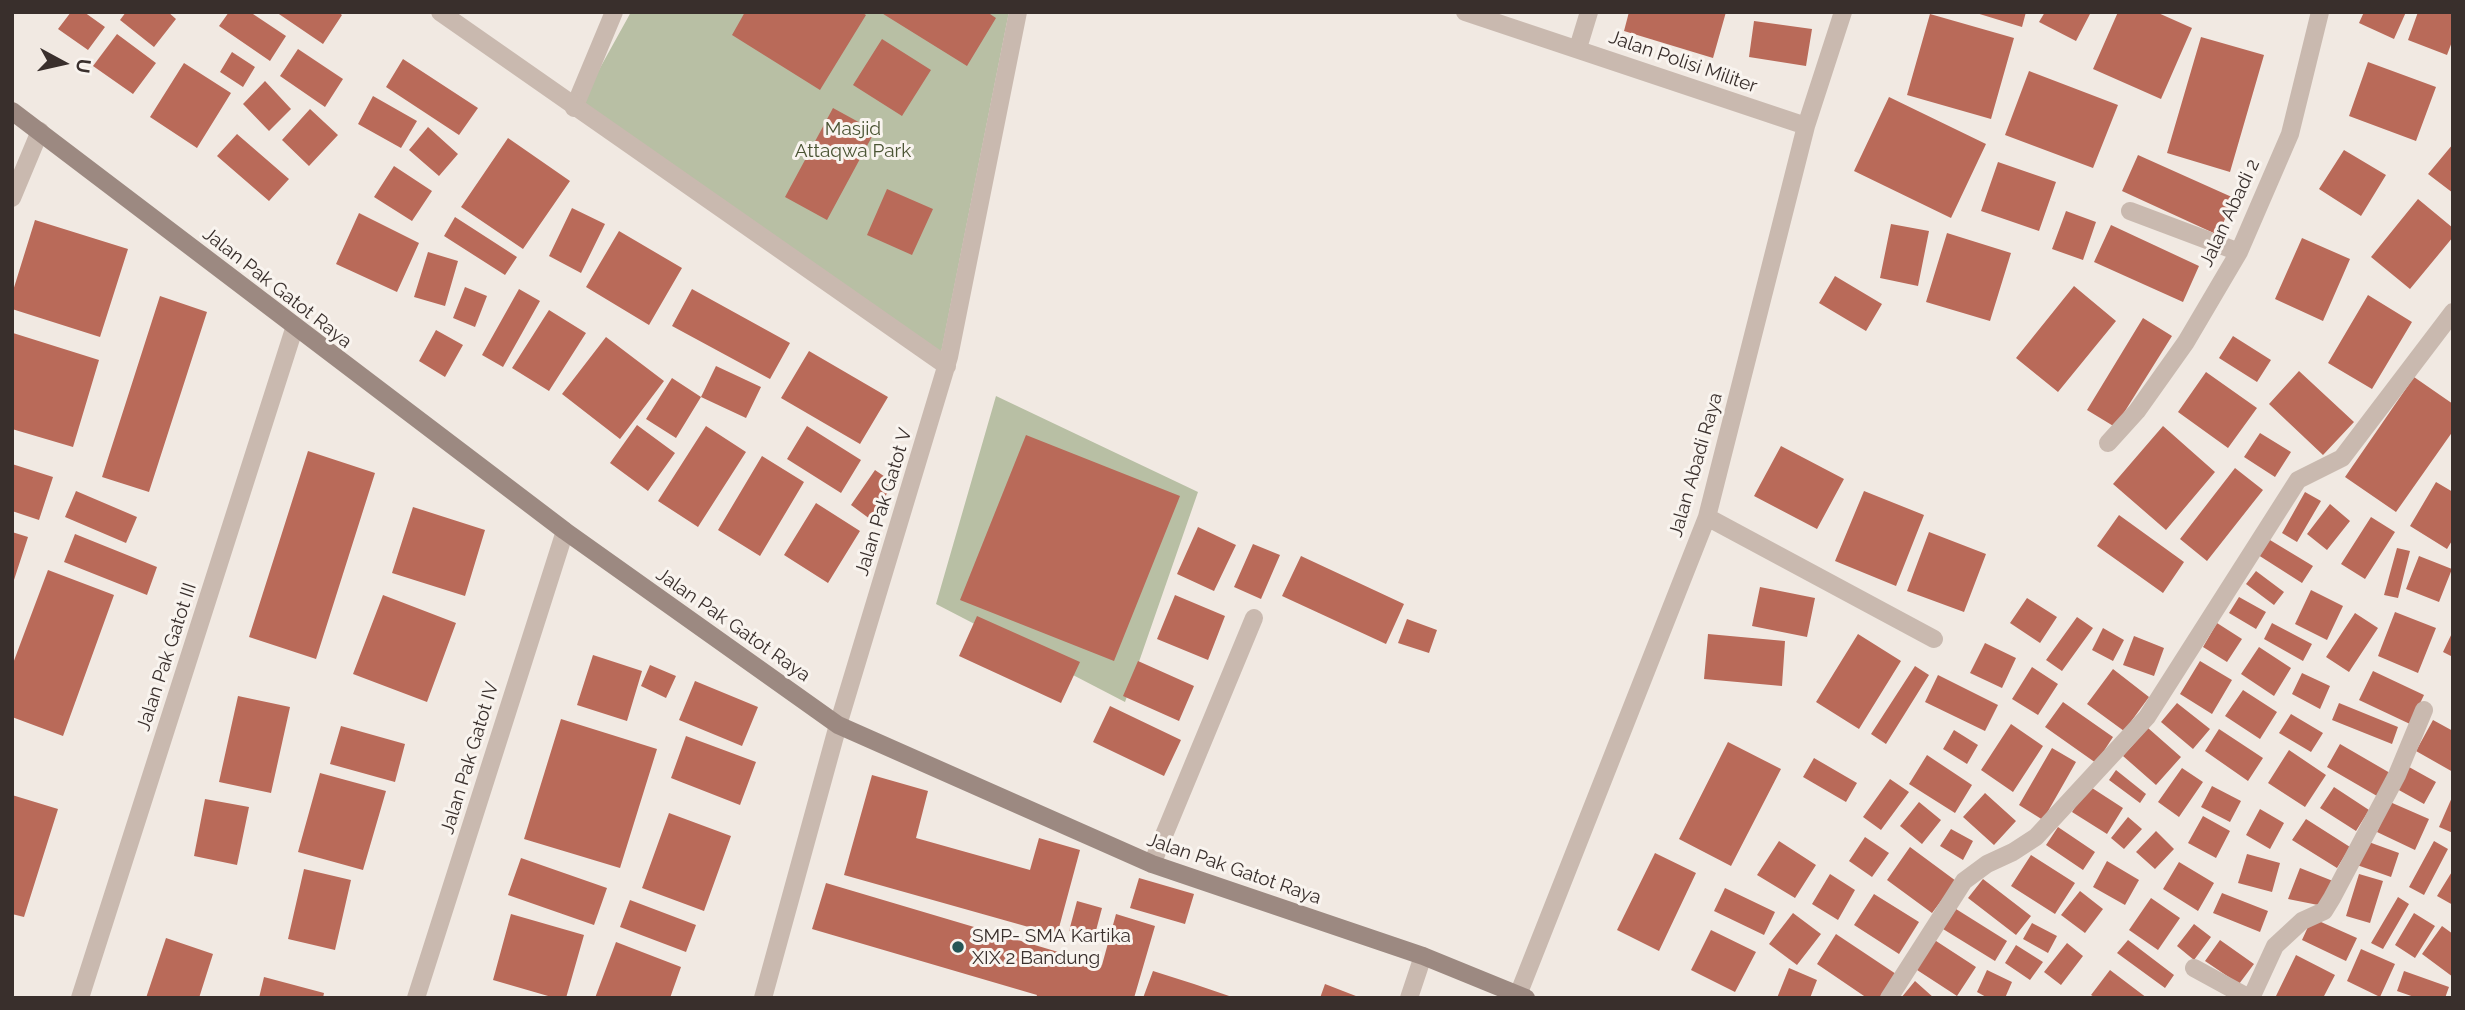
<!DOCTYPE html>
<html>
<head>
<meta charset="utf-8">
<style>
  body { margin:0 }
  #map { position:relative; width:2465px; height:1010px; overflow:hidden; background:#f1e9e2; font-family:Raleway,sans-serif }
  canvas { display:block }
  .frame { position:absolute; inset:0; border:14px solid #392f2c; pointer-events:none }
  .north { position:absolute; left:28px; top:28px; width:70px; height:70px; -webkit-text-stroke:5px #f9f4ef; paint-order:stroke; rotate:98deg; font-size:19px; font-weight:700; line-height:28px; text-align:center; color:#392f2c }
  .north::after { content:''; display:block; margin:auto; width:24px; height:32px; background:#392f2c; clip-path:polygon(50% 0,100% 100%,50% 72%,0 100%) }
</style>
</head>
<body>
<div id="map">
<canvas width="2465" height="1010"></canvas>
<div class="frame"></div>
<div class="north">U</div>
</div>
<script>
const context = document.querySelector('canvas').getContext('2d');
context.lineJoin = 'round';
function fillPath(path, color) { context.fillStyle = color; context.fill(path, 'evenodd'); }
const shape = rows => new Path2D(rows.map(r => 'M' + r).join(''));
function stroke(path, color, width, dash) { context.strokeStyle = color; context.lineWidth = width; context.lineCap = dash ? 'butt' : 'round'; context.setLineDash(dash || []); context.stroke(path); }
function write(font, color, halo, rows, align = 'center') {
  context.font = font + ' Raleway,sans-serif'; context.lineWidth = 6; context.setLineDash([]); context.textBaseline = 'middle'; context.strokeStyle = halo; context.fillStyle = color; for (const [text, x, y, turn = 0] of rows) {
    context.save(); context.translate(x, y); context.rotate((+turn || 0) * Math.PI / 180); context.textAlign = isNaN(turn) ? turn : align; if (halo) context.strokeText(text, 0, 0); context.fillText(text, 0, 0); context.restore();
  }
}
const green = shape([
  [631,12,1009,12,940,358,580,104],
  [996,396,1198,492,1125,702,936,604]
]);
const building = shape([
  [71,12,84,12,105,27,88,50,58,29],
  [126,12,168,12,176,19,154,47,120,20],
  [229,12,250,12,286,36,270,61,219,26],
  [276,12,338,12,342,15,323,44],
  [745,12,861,12,866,15,820,90,732,35],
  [880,12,987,12,996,18,967,66],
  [1629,12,1726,12,1713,58,1624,31],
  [1973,12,2026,12,2022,27],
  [2045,12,2091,12,2076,41,2039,22],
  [2118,12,2156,12,2192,28,2161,99,2093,69],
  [2364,12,2406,12,2394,39,2359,23],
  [2418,12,2453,12,2453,39,2447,55,2408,40],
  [1930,14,2014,38,1991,119,1907,95],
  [1754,21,1812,29,1806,66,1749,57],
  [117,34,156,63,133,94,93,66],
  [2201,37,2264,55,2230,172,2167,153],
  [882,39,931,70,902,116,853,85],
  [298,49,343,79,325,107,280,76],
  [232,52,255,67,243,87,220,72],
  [403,59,478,108,459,135,386,87],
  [2368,62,2436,87,2416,141,2349,116],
  [184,63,231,93,197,148,150,117],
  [2029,71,2118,105,2093,168,2005,135],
  [265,81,291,109,269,131,243,104],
  [373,96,417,121,401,148,358,124],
  [1889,97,1986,144,1951,218,1854,171],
  [833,108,875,131,827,220,785,197],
  [310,109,338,135,309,166,282,140],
  [428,127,458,154,439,176,409,150],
  [237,134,289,179,269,201,217,156],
  [508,138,570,181,523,249,461,207],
  [2453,144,2453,193,2428,174],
  [2344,150,2386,175,2361,216,2319,189],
  [2138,155,2234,198,2218,235,2122,191],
  [1998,162,2056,182,2039,231,1981,211],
  [394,166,432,191,412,221,374,197],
  [887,189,933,209,912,255,867,235],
  [2418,199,2453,228,2453,237,2410,289,2371,257],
  [572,208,605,224,581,273,549,256],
  [2066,211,2096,222,2083,260,2052,249],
  [359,213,419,243,397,292,336,264],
  [455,217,517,257,505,275,444,236],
  [35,220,128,249,100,337,12,309,12,294],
  [1891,224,1929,231,1918,286,1880,278],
  [2111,225,2199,266,2183,302,2094,262],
  [619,231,682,268,649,325,586,287],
  [1947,233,2011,253,1990,321,1926,302],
  [2302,238,2350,259,2323,321,2275,299],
  [428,252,458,261,445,306,414,297],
  [1835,276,1882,304,1866,331,1819,303],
  [2074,286,2116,321,2058,392,2016,358],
  [465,287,487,296,475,327,453,318],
  [519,289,540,301,503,367,482,355],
  [692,289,790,343,770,379,672,326],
  [2368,295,2412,322,2372,389,2328,363],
  [160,296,207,312,149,492,102,477],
  [549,310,586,333,549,391,512,368],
  [2143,318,2172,336,2115,427,2087,410],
  [436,330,463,345,445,377,419,361],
  [13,333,99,360,73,447,12,429],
  [2233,336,2271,360,2257,382,2219,358],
  [606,337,664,381,620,439,562,394],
  [809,351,888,397,860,444,781,398],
  [716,366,761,387,746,418,701,397],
  [2299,371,2354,422,2323,455,2269,404],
  [2206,372,2257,408,2228,448,2178,412],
  [2414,377,2453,404,2453,431,2396,512,2345,477],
  [672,378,701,397,676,438,646,419],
  [637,425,675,453,648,491,610,463],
  [706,426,746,452,698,527,658,501],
  [807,426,861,460,841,493,787,459],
  [2163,426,2215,472,2166,530,2113,484],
  [2260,433,2291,452,2275,477,2244,457],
  [1026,435,1180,496,1114,661,960,600],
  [1781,446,1844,479,1817,529,1754,496],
  [308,451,375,473,316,659,249,637],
  [762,456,804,482,760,556,718,530],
  [12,464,53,477,39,520,12,511],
  [2235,468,2263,490,2207,561,2180,539],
  [875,470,894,483,870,519,851,505],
  [2436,482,2453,492,2453,539,2447,549,2410,526],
  [76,491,137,517,126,543,65,517],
  [1864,491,1924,515,1896,586,1835,561],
  [2305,492,2321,501,2297,542,2282,533],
  [816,503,860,531,828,583,784,555],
  [2330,504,2350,521,2327,550,2307,534],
  [413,507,485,530,465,596,392,573],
  [2119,515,2184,562,2163,593,2097,546],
  [2371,517,2395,532,2365,579,2341,564],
  [1198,527,1236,545,1214,591,1177,574],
  [12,532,28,537,13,583,12,583],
  [1929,532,1986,554,1964,612,1907,591],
  [75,534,157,567,147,595,64,562],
  [2265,537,2313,566,2302,583,2255,553],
  [1253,544,1280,555,1261,599,1234,587],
  [2397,548,2410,551,2398,598,2384,595],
  [1301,556,1404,604,1386,644,1282,596],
  [2419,556,2452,569,2439,602,2406,589],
  [48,570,114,595,63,736,12,717,12,666],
  [2256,571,2284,592,2274,605,2246,584],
  [1760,587,1815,598,1807,637,1752,626],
  [2311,590,2343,606,2327,640,2295,624],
  [383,595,456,623,427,702,353,674],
  [1175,595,1225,616,1208,660,1157,639],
  [2239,597,2266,612,2256,629,2229,613],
  [2027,598,2057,617,2040,643,2010,623],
  [2395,612,2436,628,2418,673,2378,656],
  [2355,613,2378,628,2349,672,2326,657],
  [977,616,1080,662,1061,703,959,656],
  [2077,617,2093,628,2062,671,2046,660],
  [1407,619,1437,630,1429,653,1398,643],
  [2217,623,2242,639,2227,662,2203,647],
  [2272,623,2312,644,2303,661,2264,639],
  [2103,628,2124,640,2113,661,2092,650],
  [2453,631,2453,657,2443,652],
  [1708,634,1785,641,1782,686,1704,679],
  [1858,634,1901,661,1859,729,1816,702],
  [2134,636,2164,648,2154,676,2123,665],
  [1985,643,2016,658,2002,688,1970,673],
  [2259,647,2291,668,2274,696,2241,674],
  [593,655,642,671,627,721,577,705],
  [1138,661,1194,686,1179,721,1123,696],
  [2200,661,2232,680,2212,714,2180,694],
  [650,665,676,676,666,698,641,686],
  [1915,666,1929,675,1886,744,1871,734],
  [2032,667,2058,684,2038,715,2012,699],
  [2113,669,2149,697,2124,731,2087,704],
  [2373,671,2424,695,2410,724,2359,700],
  [2302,673,2330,686,2320,709,2292,694],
  [1938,675,1998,705,1985,731,1925,702],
  [695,681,758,707,742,746,679,720],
  [2243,690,2277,712,2260,739,2225,716],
  [238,696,290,707,271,793,219,782],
  [2063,702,2113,737,2096,763,2045,727],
  [2177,703,2210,729,2193,749,2161,722],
  [2339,703,2398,727,2392,744,2332,720],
  [1110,706,1181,740,1164,776,1093,742],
  [2291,714,2323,733,2311,752,2279,733],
  [561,719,657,749,620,868,524,839],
  [2433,720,2453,731,2453,772,2416,751],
  [2011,724,2043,746,2013,792,1981,770],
  [341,726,405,744,395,782,330,764],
  [2148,728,2181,757,2156,785,2123,756],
  [2219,729,2263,758,2248,781,2205,751],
  [1954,730,1978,745,1967,764,1943,749],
  [686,736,756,762,740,805,671,778],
  [1728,742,1781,769,1731,866,1679,839],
  [2340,744,2390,773,2377,796,2327,767],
  [2052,748,2076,762,2043,820,2019,805],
  [2289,750,2326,775,2305,807,2268,783],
  [1927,755,1972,785,1955,813,1909,784],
  [1814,758,1857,783,1846,802,1803,777],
  [2409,767,2436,782,2424,804,2397,789],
  [2182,768,2203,782,2179,817,2158,802],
  [2116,770,2146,794,2140,803,2109,780],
  [320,773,386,791,363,870,298,852],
  [872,775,928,791,916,838,1030,870,1039,838,1080,850,1057,935,844,875],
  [1890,779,1909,792,1881,830,1863,817],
  [2089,786,2123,808,2107,834,2072,812],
  [2212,786,2241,801,2230,822,2201,807],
  [2334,787,2369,810,2356,831,2320,808],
  [1985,793,2016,821,1994,845,1963,817],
  [12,795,58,809,24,917,12,914],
  [2453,795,2453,833,2439,827],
  [205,799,249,807,237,865,194,856],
  [1919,802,1941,820,1922,844,1900,826],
  [2390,802,2429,819,2415,850,2377,832],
  [2260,809,2284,823,2270,849,2246,835],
  [669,813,731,836,704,911,642,888],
  [2203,816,2230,831,2216,858,2188,843],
  [2128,817,2142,829,2124,849,2111,838],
  [2306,819,2350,847,2337,868,2292,840],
  [2058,827,2095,852,2083,870,2046,845],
  [1951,829,1973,841,1963,860,1940,846],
  [2156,831,2174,849,2155,869,2136,852],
  [1865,837,1889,853,1872,877,1849,861],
  [1779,841,1816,865,1795,898,1757,875],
  [2366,841,2399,853,2391,877,2357,865],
  [2434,841,2448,849,2424,895,2409,887],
  [1910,847,1956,881,1932,913,1887,880],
  [1655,853,1696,873,1659,951,1617,930],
  [2247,854,2280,863,2272,892,2238,883],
  [2031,855,2075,883,2055,914,2011,886],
  [521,858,607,888,594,925,508,895],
  [2107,861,2139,880,2125,905,2093,887],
  [2179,862,2214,883,2198,911,2163,889],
  [2300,868,2338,883,2318,905,2288,899],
  [304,869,351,880,335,950,288,939],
  [2453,870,2453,905,2437,896],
  [1830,874,1855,890,1838,920,1812,904],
  [2359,874,2383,881,2370,923,2346,916],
  [1139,878,1194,894,1185,924,1130,908],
  [1983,879,2031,916,2016,935,1968,898],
  [826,883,1102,965,1116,914,1155,926,1134,998,1036,998,1037,995,812,929],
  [1725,888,1775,912,1764,935,1714,911],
  [2080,891,2103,909,2085,933,2061,915],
  [2222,893,2268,911,2260,932,2213,913],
  [1874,894,1919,922,1899,954,1854,925],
  [2398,897,2409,904,2383,949,2371,943],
  [2151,898,2180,918,2158,950,2129,930],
  [630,900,696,925,686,952,620,927],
  [1077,901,1102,908,1094,938,1069,931],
  [1956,909,2007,941,1995,961,1943,929],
  [1793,913,1821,934,1797,965,1769,944],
  [2414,913,2435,926,2415,958,2395,945],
  [511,914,584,935,566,998,555,998,493,980],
  [2312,918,2357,938,2346,961,2302,940],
  [2032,923,2057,936,2048,953,2023,939],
  [2194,924,2211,937,2194,960,2177,946],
  [2442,926,2453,934,2453,977,2422,954],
  [1711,930,1756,952,1735,992,1691,970],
  [1836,934,1896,974,1880,998,1867,998,1817,964],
  [166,938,213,954,199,998,146,998],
  [1933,939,1976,967,1957,996,1914,968],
  [2128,940,2174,975,2165,988,2117,953],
  [2220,940,2254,964,2239,984,2205,961],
  [616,942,681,967,670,998,595,998],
  [2067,943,2083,956,2061,985,2044,972],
  [2016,945,2043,962,2030,980,2005,963],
  [2361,949,2395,964,2380,997,2347,981],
  [2296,955,2335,975,2323,998,2276,996],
  [1789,968,1817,980,1810,998,1777,998],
  [1987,970,2012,982,2005,998,1988,998,1977,992],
  [2110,970,2147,998,2096,998,2091,995],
  [1153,971,1194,984,1235,998,1143,998],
  [2404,971,2449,987,2445,998,2417,998,2397,991],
  [264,977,324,993,323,998,259,998],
  [1915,981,1934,998,1901,998],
  [1325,984,1361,998,1320,998]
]);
const lane = shape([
  [574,108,614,12],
  [1152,864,1254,618]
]);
const street = shape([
  [440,12,947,366],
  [1465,12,1806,126],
  [1578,48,1589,12],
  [12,198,40,131],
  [2130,211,2239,252],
  [2108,443,2137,411,2186,342,2239,252,2290,134,2320,12],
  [1707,517,1934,639],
  [2194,968,2249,998],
  [1518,995,1707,517,1806,126,1843,12],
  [80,998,294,329],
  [416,998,565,531],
  [763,998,838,725,949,357,1018,12],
  [1409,998,1423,956],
  [1889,998,1964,881,1987,864,2013,852,2036,837,2147,717,2298,480,2342,458,2453,312],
  [2251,998,2275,946,2302,921,2324,911,2332,898,2397,775,2424,710]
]);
const secondary = shape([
  [12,111,565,531,838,725,1152,864,1423,956,1526,998]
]);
const markers = [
  [958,947,7,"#265656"]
];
const streetNames = [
  ["Jalan Polisi Militer",1683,62,19],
  ["Jalan Abadi 2",2230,213,-65],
  ["Jalan Pak Gatot Raya",277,288,38],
  ["Jalan Abadi Raya",1696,465,-74],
  ["Jalan Pak Gatot V",884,502,-73],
  ["Jalan Pak Gatot Raya",733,625,35],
  ["Jalan Pak Gatot III",167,657,-72],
  ["Jalan Pak Gatot IV",470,758,-73],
  ["Jalan Pak Gatot Raya",1234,869,19]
];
const parkNames = [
  ["Masjid",853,129],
  ["Attaqwa Park",853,151]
];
const poiNames = [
  ["SMP- SMA Kartika",972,936],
  ["XIX 2 Bandung",972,958]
];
fillPath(green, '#b8bfa4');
fillPath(building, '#b96a59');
stroke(lane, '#c9b9af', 18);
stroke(street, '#c9b9af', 18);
stroke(secondary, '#9c8981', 18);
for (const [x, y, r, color] of markers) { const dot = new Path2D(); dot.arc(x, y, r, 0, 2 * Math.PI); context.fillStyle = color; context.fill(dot); stroke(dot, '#f9f4ef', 2.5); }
write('19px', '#392f2c', '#f9f4ef', streetNames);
write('19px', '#4a5433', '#f9f4ef', parkNames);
write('19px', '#392f2c', '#f9f4ef', poiNames, 'left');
</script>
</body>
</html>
